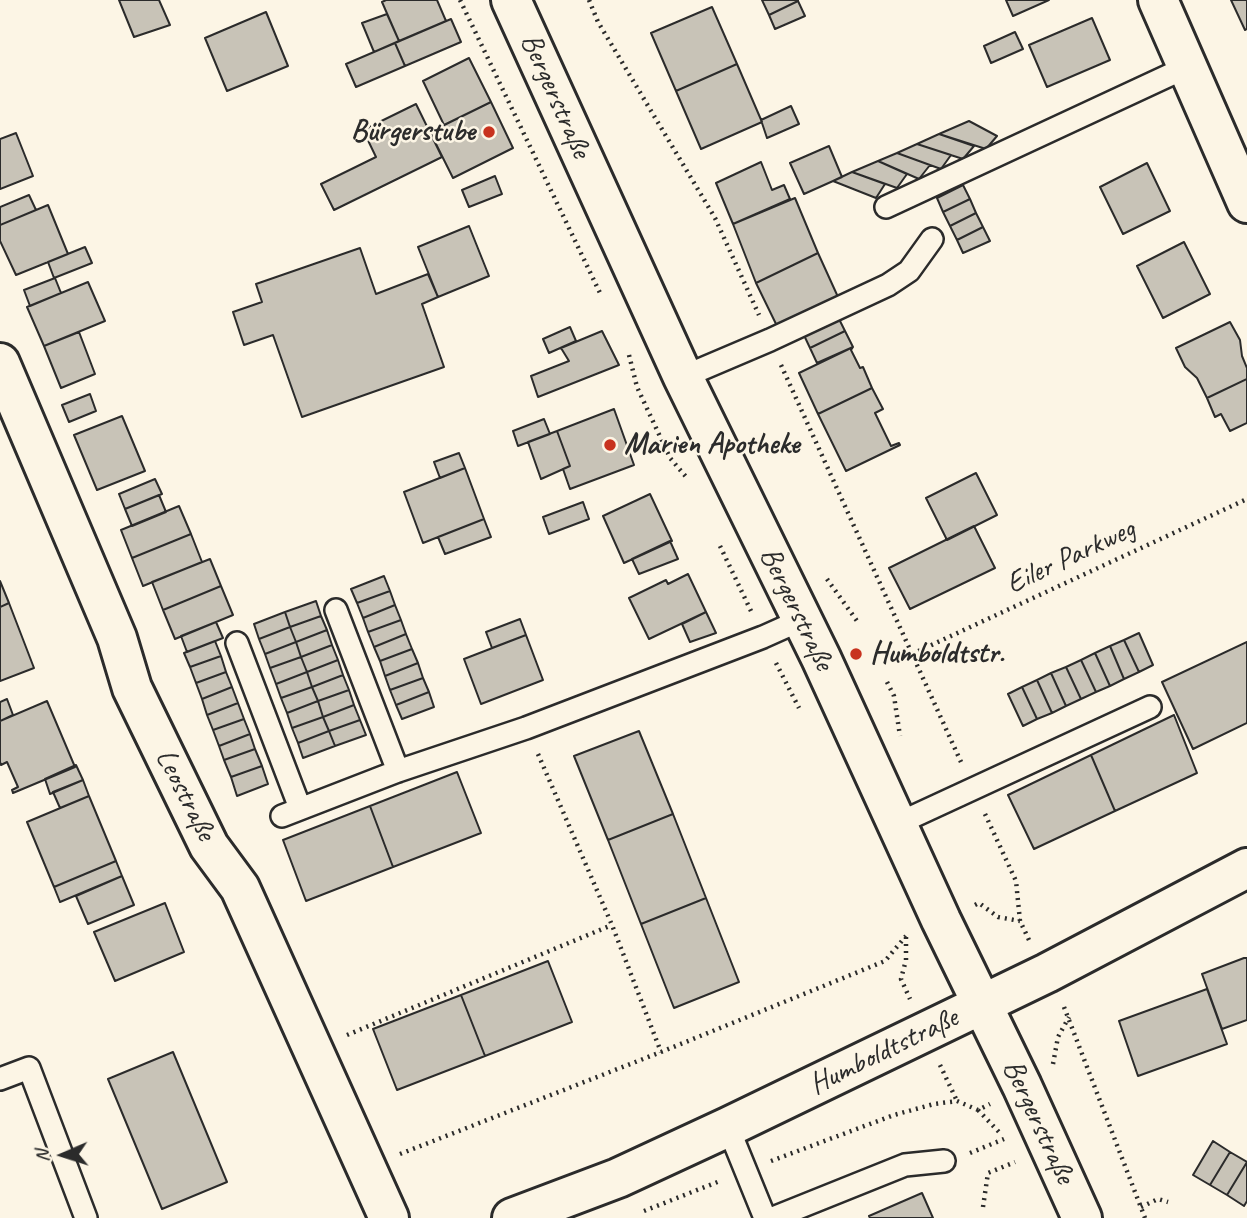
<!DOCTYPE html>
<html>
<head>
<meta charset="utf-8">
<style>
  body { margin:0 }
  #map { position:relative; width:1247px; height:1218px; overflow:hidden; background:#fcf5e5; font-family:Caveat,sans-serif }
  canvas { display:block }
  .north { position:absolute; left:28px; top:1120px; width:70px; height:70px; -webkit-text-stroke:5px #fcf5e5; paint-order:stroke; rotate:267deg; font-size:19px; font-weight:700; line-height:28px; text-align:center; color:#2b2b2b }
  .north::after { content:''; display:block; margin:auto; width:24px; height:32px; background:#2b2b2b; clip-path:polygon(50% 0,100% 100%,50% 72%,0 100%) }
</style>
</head>
<body>
<div id="map">
<canvas width="1247" height="1218"></canvas>
<div class="north">N</div>
</div>
<script>
const context = document.querySelector('canvas').getContext('2d');
context.lineJoin = 'round';
function fillPath(path, color) { context.fillStyle = color; context.fill(path, 'evenodd'); }
const shape = rows => new Path2D(rows.map(r => 'M' + r).join(''));
function stroke(path, color, width, dash) { context.strokeStyle = color; context.lineWidth = width; context.lineCap = dash ? 'butt' : 'round'; context.setLineDash(dash || []); context.stroke(path); }
function write(font, color, halo, rows, align = 'center') {
  context.font = font + ' Caveat,sans-serif'; context.lineWidth = 5; context.setLineDash([]); context.textBaseline = 'middle'; context.strokeStyle = halo; context.fillStyle = color; for (const [text, x, y, turn = 0] of rows) {
    context.save(); context.translate(x, y); context.rotate((+turn || 0) * Math.PI / 180); context.textAlign = isNaN(turn) ? turn : align; if (halo) context.strokeText(text, 0, 0); context.fillText(text, 0, 0); context.restore();
  }
}
const building = shape([
  [119,0,159,0,170,25,134,37,119,0],
  [386,0,437,0,446,21,399,41,382,2,386,0],
  [762,0,798,0,798,1,769,15,762,0],
  [1006,0,1049,0,1013,16,1006,0],
  [1231,0,1247,0,1247,29,1245,30,1231,0],
  [798,1,805,16,775,29,769,15,798,1],
  [712,7,737,64,676,91,651,33,712,7],
  [266,12,288,66,227,91,205,38,266,12],
  [387,14,399,41,374,52,362,23,387,14],
  [1092,18,1110,60,1047,87,1029,45,1092,18],
  [451,19,461,42,405,66,395,43,451,19],
  [1015,32,1023,49,991,63,984,46,1015,32],
  [395,43,405,66,356,87,346,64,395,43],
  [469,58,491,102,444,125,423,81,469,58],
  [737,64,762,122,701,149,676,91,737,64],
  [491,102,513,148,453,178,430,132,491,102],
  [416,104,442,157,334,210,321,184,376,157,363,130,416,104],
  [791,106,799,124,767,138,761,120,791,106],
  [969,121,997,136,986,149,939,134,969,121],
  [16,133,33,176,0,189,0,139,16,133],
  [939,134,974,146,963,159,917,144,939,134],
  [917,144,951,155,941,169,897,153,917,144],
  [829,146,842,177,804,194,790,163,829,146],
  [897,153,930,165,919,179,878,161,897,153],
  [878,161,907,174,897,188,852,172,878,161],
  [761,162,772,190,784,185,790,199,733,224,716,183,761,162],
  [1147,163,1170,211,1123,234,1100,187,1147,163],
  [852,172,885,184,876,198,833,181,852,172],
  [495,176,502,194,469,207,462,190,495,176],
  [963,185,970,199,943,212,937,198,963,185],
  [29,195,36,210,0,225,0,207,29,195],
  [795,198,818,253,756,283,733,224,795,198],
  [970,199,976,213,950,226,943,212,970,199],
  [48,205,68,254,16,275,0,241,0,225,48,205],
  [976,213,983,227,957,240,950,226,976,213],
  [469,226,489,276,438,297,418,247,469,226],
  [983,227,990,241,963,253,957,240,983,227],
  [1184,242,1210,294,1163,318,1137,266,1184,242],
  [85,247,92,263,54,278,48,262,85,247],
  [360,248,376,294,428,274,438,297,422,304,444,367,302,417,273,335,244,345,233,312,262,302,256,284,360,248],
  [818,253,838,297,777,326,756,283,818,253],
  [55,278,61,293,30,306,24,290,55,278],
  [88,282,105,321,44,346,27,307,88,282],
  [837,315,845,331,810,348,802,331,837,315],
  [1230,322,1240,340,1242,356,1247,368,1247,379,1207,398,1197,378,1185,367,1176,348,1230,322],
  [570,327,576,341,549,353,543,339,570,327],
  [602,331,619,365,538,397,531,376,569,361,561,348,602,331],
  [845,331,853,347,817,363,810,348,845,331],
  [79,332,95,374,61,388,44,346,79,332],
  [853,347,851,350,860,368,863,367,872,388,818,414,799,373,853,347],
  [1247,379,1247,423,1230,431,1221,414,1215,417,1207,398,1247,379],
  [872,388,883,409,875,413,891,446,899,443,900,445,846,471,818,414,872,388],
  [90,394,96,411,69,422,62,405,90,394],
  [614,409,634,465,570,489,563,469,570,466,557,431,614,409],
  [122,416,145,471,97,490,74,435,122,416],
  [544,419,550,434,518,446,513,431,544,419],
  [557,431,570,466,541,479,528,442,557,431],
  [459,453,465,468,440,478,434,462,459,453],
  [465,468,484,519,423,543,404,492,465,468],
  [976,473,997,515,947,540,926,498,976,473],
  [155,479,162,494,125,509,119,494,155,479],
  [650,494,672,541,624,563,603,516,650,494],
  [159,495,166,512,132,526,125,509,159,495],
  [583,502,589,519,549,534,543,517,583,502],
  [179,506,191,534,132,558,121,530,179,506],
  [484,519,491,537,445,554,438,537,484,519],
  [974,526,995,568,910,609,889,568,974,526],
  [191,534,202,562,143,586,132,558,191,534],
  [670,541,678,559,639,574,632,559,670,541],
  [210,559,221,586,163,610,152,582,210,559],
  [688,574,706,612,649,639,629,598,666,580,668,584,688,574],
  [384,576,390,591,357,603,351,589,384,576],
  [0,581,9,603,0,607,0,581],
  [221,586,233,615,175,639,163,610,221,586],
  [390,591,395,605,363,618,357,603,390,591],
  [316,601,321,616,290,627,285,612,316,601],
  [9,603,34,668,0,681,0,607,9,603],
  [395,605,401,620,368,632,363,618,395,605],
  [285,612,290,627,259,639,254,624,285,612],
  [706,612,716,633,690,642,682,624,706,612],
  [321,616,327,630,296,642,290,627,321,616],
  [520,619,526,635,492,648,486,632,520,619],
  [401,620,406,634,374,647,368,632,401,620],
  [216,622,223,638,187,652,181,636,216,622],
  [290,627,296,642,265,654,259,639,290,627],
  [327,630,332,645,301,657,296,642,327,630],
  [1139,633,1153,665,1139,672,1124,640,1139,633],
  [406,634,412,649,380,661,374,647,406,634],
  [526,635,543,680,481,704,464,659,526,635],
  [1124,640,1139,672,1124,679,1110,646,1124,640],
  [215,641,221,656,190,667,184,653,215,641],
  [296,642,301,657,270,668,265,654,296,642],
  [1247,642,1247,723,1193,749,1162,682,1247,642],
  [332,645,338,660,307,672,301,657,332,645],
  [1110,646,1124,679,1110,686,1095,653,1110,646],
  [412,649,418,663,385,676,380,661,412,649],
  [1095,653,1110,686,1096,692,1081,660,1095,653],
  [221,656,226,672,196,683,190,667,221,656],
  [301,657,307,672,276,684,270,668,301,657],
  [338,660,343,675,312,687,307,672,338,660],
  [1081,660,1096,692,1081,699,1066,667,1081,660],
  [418,663,423,678,390,690,385,676,418,663],
  [1066,667,1081,699,1066,706,1051,673,1066,667],
  [226,672,232,687,202,699,196,683,226,672],
  [307,672,312,687,281,698,276,684,307,672],
  [1051,673,1066,706,1052,713,1037,680,1051,673],
  [343,675,349,690,318,701,312,687,343,675],
  [423,678,429,692,396,705,390,690,423,678],
  [1037,680,1052,713,1037,719,1022,687,1037,680],
  [232,687,238,703,207,715,202,699,232,687],
  [312,687,318,701,287,713,281,698,312,687],
  [1022,687,1037,719,1023,726,1008,694,1022,687],
  [349,690,354,705,323,717,318,701,349,690],
  [429,692,434,707,402,719,396,705,429,692],
  [7,699,13,715,0,721,0,702,7,699],
  [47,701,75,767,13,793,12,790,18,787,7,762,1,765,0,762,0,721,47,701],
  [318,701,323,717,292,728,287,713,318,701],
  [238,703,244,719,213,730,207,715,238,703],
  [354,705,360,720,329,731,323,717,354,705],
  [1174,715,1197,773,1115,811,1091,755,1174,715],
  [323,717,329,731,298,743,292,728,323,717],
  [244,719,250,734,219,746,213,730,244,719],
  [360,720,366,735,335,746,329,731,360,720],
  [329,731,335,746,303,758,298,743,329,731],
  [639,731,673,814,608,840,574,756,639,731],
  [250,734,255,749,224,760,219,746,250,734],
  [255,749,262,766,231,777,224,760,255,749],
  [1091,755,1115,811,1034,849,1008,795,1091,755],
  [76,765,83,780,50,794,45,779,76,765],
  [262,766,268,784,237,796,231,777,262,766],
  [457,772,481,833,393,867,370,806,457,772],
  [83,780,89,796,60,808,53,792,83,780],
  [89,796,116,861,54,887,27,822,89,796],
  [370,806,393,867,306,901,283,840,370,806],
  [673,814,706,898,641,924,608,840,673,814],
  [116,861,122,876,60,902,54,887,116,861],
  [122,876,134,905,88,924,76,896,122,876],
  [706,898,739,982,674,1008,641,924,706,898],
  [165,903,184,952,115,981,94,932,165,903],
  [1244,958,1247,958,1247,1020,1222,1029,1202,974,1244,958],
  [548,961,572,1022,485,1056,461,995,548,961],
  [1207,989,1227,1044,1138,1076,1119,1021,1207,989],
  [461,995,485,1056,397,1090,373,1029,461,995],
  [173,1052,227,1182,162,1209,108,1079,173,1052],
  [1213,1141,1230,1152,1210,1185,1193,1175,1213,1141],
  [1230,1152,1247,1162,1227,1195,1210,1185,1230,1152],
  [1247,1162,1247,1201,1244,1206,1227,1195,1247,1162],
  [922,1193,933,1218,870,1218,869,1216,922,1193]
]);
const path = shape([
  [460,0,600,293],
  [589,0,598,22,715,218,759,315],
  [629,355,637,387,670,458,687,478],
  [781,365,961,762],
  [720,546,751,611],
  [827,579,857,621],
  [912,654,1247,499],
  [776,663,799,708],
  [887,682,894,696,900,736],
  [538,754,612,925,661,1052],
  [985,814,1016,881,1020,921,1029,940],
  [975,905,979,903,998,917,1020,921],
  [906,937,906,960,901,979,910,999],
  [1064,1007,1145,1218],
  [347,1035,612,925],
  [1053,1064,1058,1037,1069,1017],
  [940,1065,957,1101],
  [978,1110,999,1132],
  [970,1153,1004,1139],
  [400,1154,661,1052,885,961,906,936],
  [771,1161,894,1115,934,1104,957,1101,978,1110,990,1104],
  [983,1207,988,1173,1015,1162],
  [1141,1207,1158,1199,1168,1202],
  [644,1211,720,1181]
]);
const lane = shape([
  [886,207,1187,67],
  [683,377,770,340,888,285,909,271,932,239],
  [336,610,398,771],
  [237,643,300,808],
  [282,816,398,771,526,728,763,637,801,620],
  [897,824,1150,707],
  [0,1079,29,1068,86,1218],
  [728,1127,765,1218],
  [773,1218,905,1165,944,1161]
]);
const street = shape([
  [1158,0,1247,203],
  [0,363,117,638,132,688,209,846,240,888,389,1218]
]);
const secondary = shape([
  [511,0,683,377,821,658,941,920,1022,1086,1082,1218],
  [512,1218,618,1178,728,1127,1047,973,1247,868]
]);
const markers = [
  [489,132,7,"#c8321e"],
  [610,445,7,"#c8321e"],
  [856,654,7,"#c8321e"]
];
const streetNames = [
  ["Bergerstraße",555,96,66],
  ["Eiler Parkweg",1071,557,-25],
  ["Bergerstraße",796,609,64],
  ["Leostraße",185,795,63],
  ["Humboldtstraße",884,1052,-26],
  ["Bergerstraße",1038,1122,65]
];
const poiNames = [
  ["Bürgerstube",475,132,"right"],
  ["Marien Apotheke",624,445],
  ["Humboldtstr.",870,654]
];
fillPath(building, '#c8c3b7');
stroke(building, '#2b2b2b', 2);
stroke(lane, '#2b2b2b', 26);
stroke(street, '#2b2b2b', 44);
stroke(secondary, '#2b2b2b', 44);
stroke(path, '#2b2b2b', 4.5, [2, 5]);
stroke(lane, '#fcf5e5', 21);
stroke(street, '#fcf5e5', 38);
stroke(secondary, '#fcf5e5', 38);
for (const [x, y, r, color] of markers) { const dot = new Path2D(); dot.arc(x, y, r, 0, 2 * Math.PI); context.fillStyle = color; context.fill(dot); stroke(dot, '#fcf5e5', 2.5); }
write('30px', '#2b2b2b', '#fcf5e5', streetNames);
write('bold 30px', '#2b2b2b', '#fcf5e5', poiNames, 'left');
</script>
</body>
</html>
